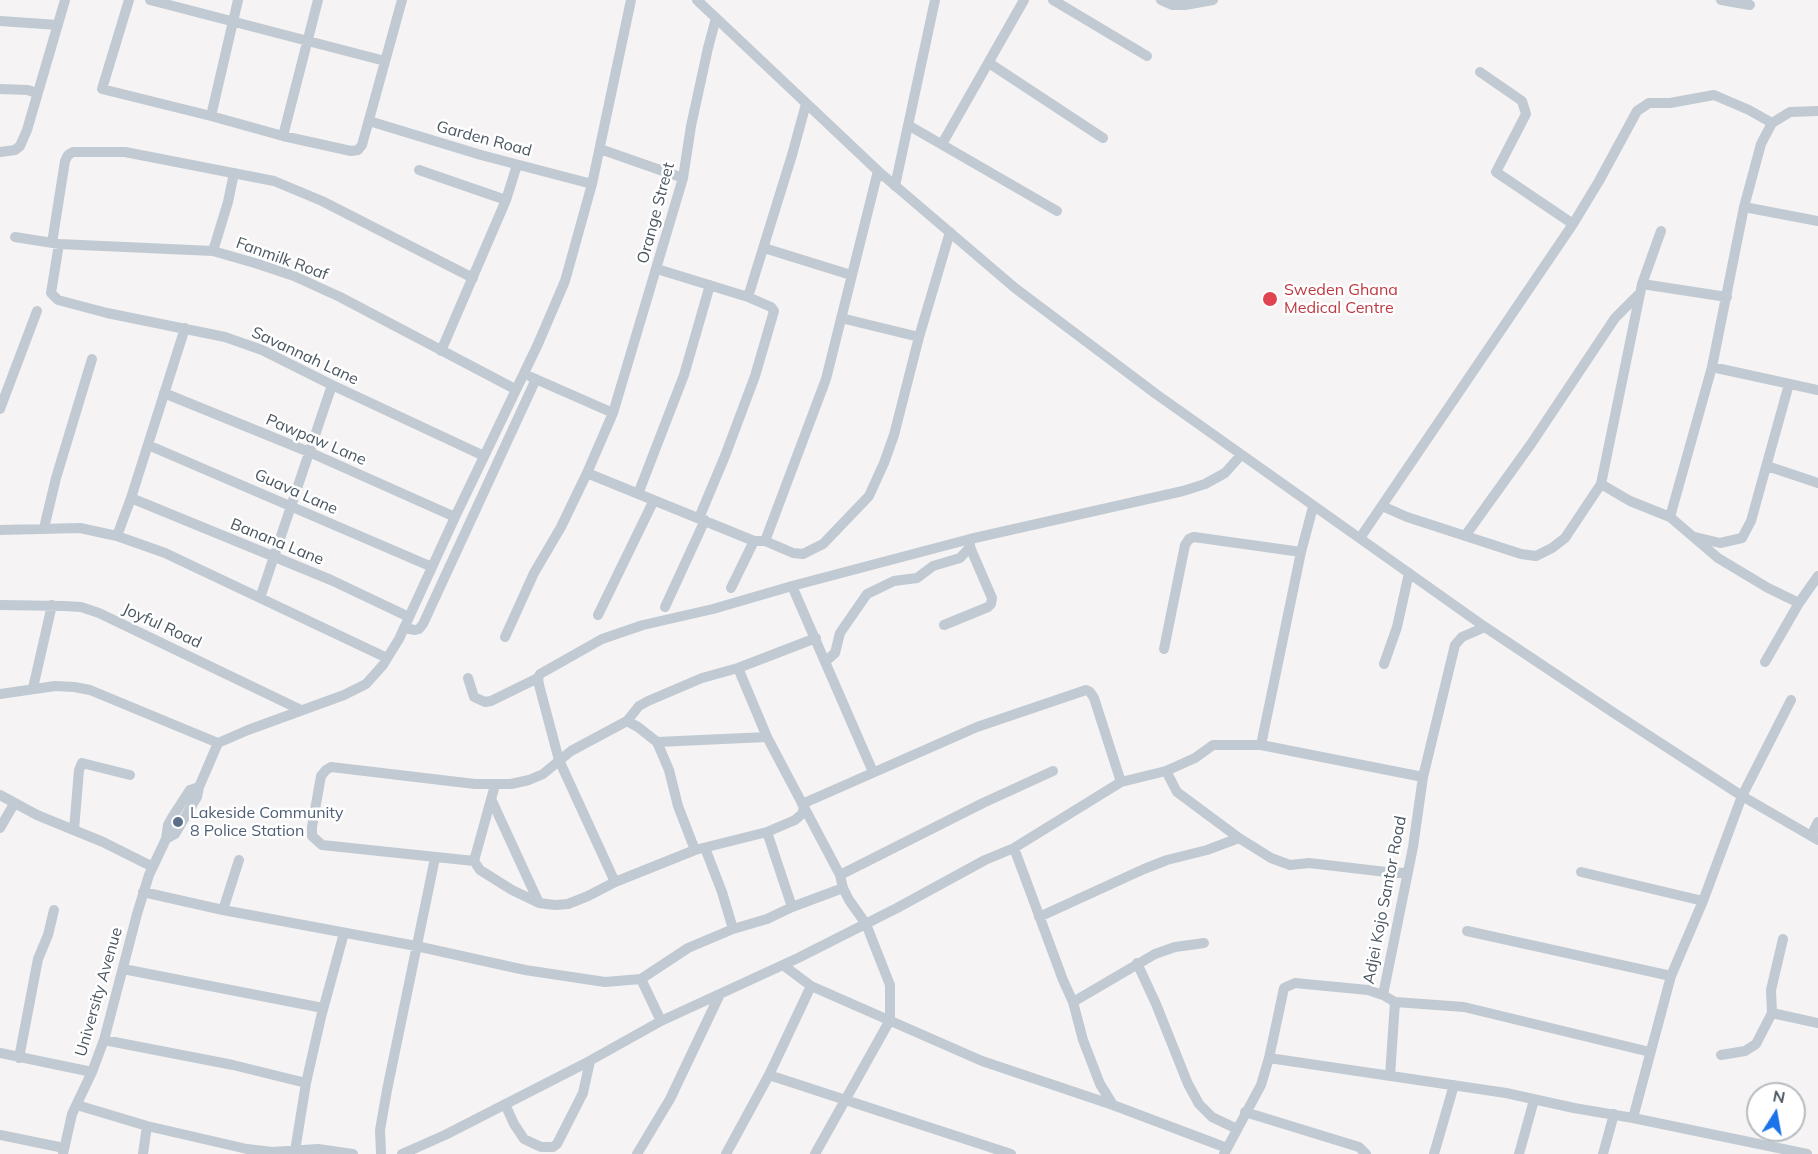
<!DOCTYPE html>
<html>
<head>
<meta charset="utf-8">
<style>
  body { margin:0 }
  #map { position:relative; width:1818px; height:1154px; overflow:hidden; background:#f5f3f3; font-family:Mulish,sans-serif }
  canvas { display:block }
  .north { position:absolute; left:1746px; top:1082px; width:60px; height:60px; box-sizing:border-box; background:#fff; border:2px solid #b7bbc0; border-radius:50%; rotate:11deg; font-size:16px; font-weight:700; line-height:24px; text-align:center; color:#4a5661 }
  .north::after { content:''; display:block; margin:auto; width:21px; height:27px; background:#1a73e8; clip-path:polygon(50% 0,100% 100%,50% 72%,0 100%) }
</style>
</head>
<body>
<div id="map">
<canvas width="1818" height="1154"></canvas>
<div class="north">N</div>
</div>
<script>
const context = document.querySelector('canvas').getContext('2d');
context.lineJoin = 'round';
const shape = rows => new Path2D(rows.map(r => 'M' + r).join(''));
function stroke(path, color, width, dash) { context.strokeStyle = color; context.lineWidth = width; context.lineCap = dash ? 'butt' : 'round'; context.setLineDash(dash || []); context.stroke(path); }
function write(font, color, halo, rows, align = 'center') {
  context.font = font + ' Mulish,sans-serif'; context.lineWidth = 5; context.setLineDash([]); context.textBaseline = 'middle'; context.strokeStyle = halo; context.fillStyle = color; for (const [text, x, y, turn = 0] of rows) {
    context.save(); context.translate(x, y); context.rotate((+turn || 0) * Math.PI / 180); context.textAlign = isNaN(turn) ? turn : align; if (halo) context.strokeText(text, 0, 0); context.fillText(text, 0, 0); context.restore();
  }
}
const minor = shape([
  [129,0,102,89,211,116,283,136,351,151,358,150,362,145,402,0],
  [150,0,385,61],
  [697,0,878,171,1015,288,1156,394,1485,627,1614,713,1742,796,1818,840],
  [1053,0,1147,56],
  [1161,0,1172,5,1185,5,1213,0],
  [1721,0,1750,5],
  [0,21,58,25],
  [989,63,1103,138],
  [1480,72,1522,101,1526,114,1496,172,1573,224],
  [0,89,28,90,36,93],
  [211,116,238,0],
  [369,121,481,155,592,184],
  [908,125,1057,211],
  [283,136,318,0],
  [942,144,1024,0],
  [600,149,683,178],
  [0,152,15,150,20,146,27,130,65,0],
  [419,170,506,200],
  [895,186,935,0],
  [1744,207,1818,221],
  [15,237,59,244,213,251,258,264,294,276,340,297,515,389],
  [52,243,65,161,68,155,73,152,125,152,274,181,322,201,473,278],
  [59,244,51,293,58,300,107,313,225,337,262,350,332,385,484,456],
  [764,248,851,275],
  [213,251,228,202,234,173],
  [657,269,748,297],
  [1642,284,1727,297],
  [841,318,919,337],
  [441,351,506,200,517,165],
  [1712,367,1818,390],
  [531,377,613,413],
  [164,393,309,452,455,517],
  [0,409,37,311],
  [148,445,432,567],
  [1767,466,1818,483],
  [587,473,754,541,765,541,826,379,878,171],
  [1601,484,1630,501,1670,517,1718,558,1768,588,1799,603],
  [638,494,684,375,710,285],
  [131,498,331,580,409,617],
  [1382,506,1407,517,1521,554,1536,556,1552,548,1565,538,1601,484,1642,284,1661,231],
  [1670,517,1712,367,1744,207,1761,144,1772,123,1790,112,1818,111],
  [699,518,725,456,755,376,774,311,771,307,748,297,792,155,806,104],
  [44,528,56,478,92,359],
  [0,530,80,528,117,536,165,553,387,658],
  [117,536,131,498,185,328],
  [1465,536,1531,444,1615,318,1640,293],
  [1695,537,1720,543,1742,538,1751,521,1789,384],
  [1360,538,1573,224,1599,181,1637,111,1649,103,1670,103,1714,95,1749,110,1772,123],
  [765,541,793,553,803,554,823,544,869,496,884,463,894,435,919,337,950,232],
  [792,586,873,772],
  [731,588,754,541],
  [260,598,332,385],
  [0,605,64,606,81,607,99,613,301,710],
  [665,607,705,520],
  [598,615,654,500],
  [944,625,988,607,991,604,992,598,970,547,970,542],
  [404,628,415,630,419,629,423,624,536,379],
  [505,637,534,573,561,527,587,473,613,413,683,178,691,126,708,48,716,18],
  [1164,649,1185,545,1189,539,1194,537,1301,552],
  [826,661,835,653,840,633,867,594,894,581,917,578,933,566,960,558,970,547],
  [1765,662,1799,603,1818,576],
  [1384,664,1397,627,1409,573],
  [738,668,767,737,840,875,843,888,849,900,866,924,890,985,890,1020,815,1154],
  [468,678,474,697,485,702,491,701,538,678],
  [33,688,52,605],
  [0,694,55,686,74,687,90,690,218,743],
  [1791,700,1742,796,1703,901,1671,976,1633,1118,1807,1154],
  [627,721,638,727,657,742,669,770,678,806,695,850],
  [657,742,767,737],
  [1261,745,1301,552,1313,507],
  [1166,771,1177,792,1239,838,1271,858,1290,865,1309,863,1395,873,1408,872],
  [495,785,474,861,480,870,512,890,539,903,555,905,568,904,588,896,615,882,695,850,767,832,795,820,802,814,804,808],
  [0,795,37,815,103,842,153,867],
  [492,801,539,903],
  [802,804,977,727,1086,690,1090,692,1094,698,1121,782],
  [0,828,14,804],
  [74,830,79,770,82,763,130,775],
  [767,832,792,907],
  [1811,836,1818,822],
  [166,839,175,834,197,797,199,787,218,743,248,730,344,695,366,684,383,665,399,639,455,517,538,344,565,281,592,184,631,0],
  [705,848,722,892,733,929],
  [1014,848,1063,980,1073,1002,1083,1040,1100,1084,1113,1105],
  [474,861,322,845,312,836,312,827,321,776,326,770,331,767,475,784,511,784,529,780,543,774,571,751,627,721,639,706,648,701,702,678,738,668,816,638],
  [1581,872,1703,901],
  [840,875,983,803,1053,771],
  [615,882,559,760,539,685,538,678,540,674,602,639,643,625,713,609,792,586,970,539,1183,491,1205,484,1225,473,1241,455],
  [143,892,223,910,416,946,525,970,605,982,641,979,688,948,733,929,767,919,792,907,843,888],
  [223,910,239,860],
  [1039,917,1144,869,1167,860,1207,850,1239,838],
  [1467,931,1671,976],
  [1137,963,1156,1004,1188,1084,1199,1104,1212,1117,1237,1129],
  [783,965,811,986,982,1061,1113,1105,1227,1148],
  [123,969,323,1008],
  [641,979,661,1021],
  [1383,995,1413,847,1423,777,1455,645,1462,637,1485,627],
  [1073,1002,1155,954,1175,947,1204,943],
  [1772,1013,1818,1023],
  [104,1040,233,1065,306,1083],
  [0,1053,92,1072],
  [1721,1055,1745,1051,1756,1044,1772,1013,1771,990,1783,939],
  [19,1058,38,959,48,935,54,910],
  [1269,1058,1506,1093,1574,1108,1633,1118],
  [769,1075,1011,1154],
  [1390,1076,1395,1002],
  [505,1104,514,1124,524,1139,541,1147,553,1147,557,1144,583,1093,590,1061],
  [77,1105,147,1126,247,1149,272,1152,318,1149,353,1154],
  [1245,1112,1359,1147,1366,1154],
  [0,1135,64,1148],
  [295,1151,306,1083,321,1017,344,933],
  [63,1154,72,1114,92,1072,104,1040,137,914,149,875,166,839,168,825,173,816,190,790,199,787],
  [143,1154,147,1126],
  [381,1154,380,1130,387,1090,435,858],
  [402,1154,445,1135,584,1064,661,1021,798,958,897,908,985,860,1014,848,1121,782,1166,771,1195,758,1213,745,1261,745,1423,777],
  [637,1154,670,1099,720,994],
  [726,1154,769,1075,811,986],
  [1224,1154,1261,1085,1269,1058,1284,988,1295,983,1368,990,1383,995,1395,1002,1464,1007,1650,1052],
  [1434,1154,1454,1085],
  [1519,1154,1534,1100],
  [1603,1154,1614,1114]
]);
const markers = [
  [1270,299,8,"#e0444e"],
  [178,822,6,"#5c6f8a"]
];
const streetNames = [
  ["Garden Road",484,139,15],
  ["Orange Street",656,213,-75],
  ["Fanmilk Roaf",282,259,20],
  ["Savannah Lane",305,356,25],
  ["Pawpaw Lane",316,440,23],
  ["Guava Lane",296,492,24],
  ["Banana Lane",277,542,22],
  ["Joyful Road",162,626,25],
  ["Adjei Kojo Santor Road",1385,900,-79],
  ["University Avenue",99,992,-74]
];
const healthNames = [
  ["Sweden Ghana",1284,290],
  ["Medical Centre",1284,308]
];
const serviceNames = [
  ["Lakeside Community",190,813],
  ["8 Police Station",190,831]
];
stroke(minor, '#c1cad2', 10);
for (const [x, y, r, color] of markers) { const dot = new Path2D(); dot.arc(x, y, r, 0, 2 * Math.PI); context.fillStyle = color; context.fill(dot); stroke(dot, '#fff', 2); }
write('16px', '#4a5661', '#fff', streetNames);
write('16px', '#be3a42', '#fff', healthNames, 'left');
write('16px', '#4e5e75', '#fff', serviceNames, 'left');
</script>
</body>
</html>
